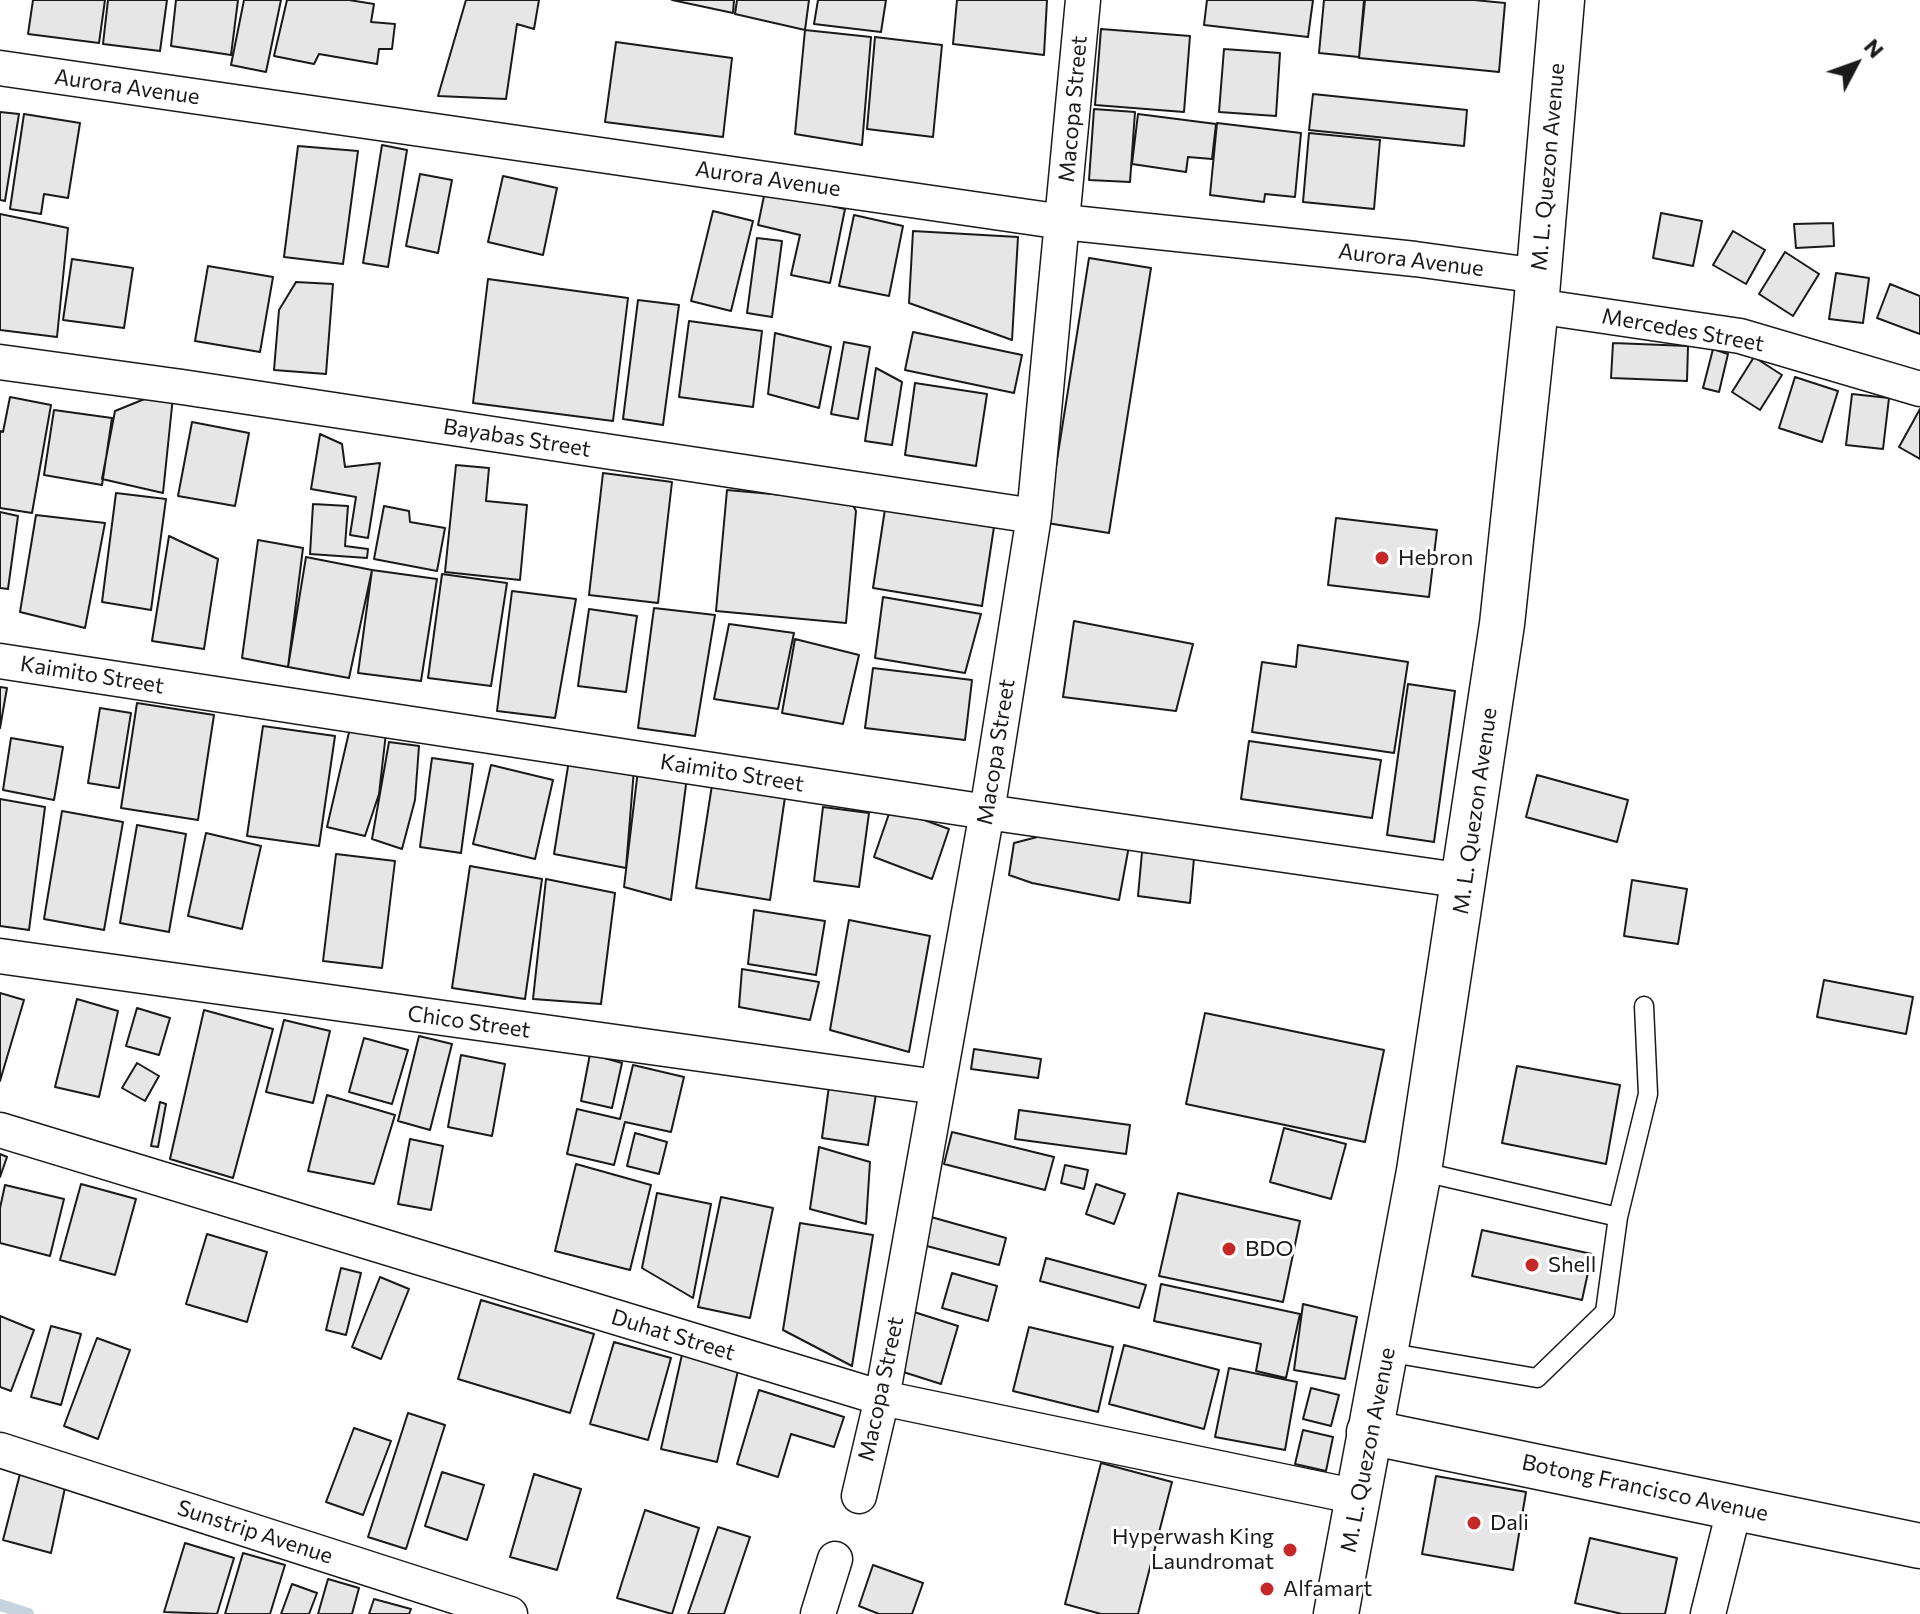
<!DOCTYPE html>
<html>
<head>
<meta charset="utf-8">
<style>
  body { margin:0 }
  #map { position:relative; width:1920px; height:1614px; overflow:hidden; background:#fff; font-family:Commissioner,sans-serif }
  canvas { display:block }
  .north { position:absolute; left:1816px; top:24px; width:80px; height:80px; -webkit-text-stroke:6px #fff; paint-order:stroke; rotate:49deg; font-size:22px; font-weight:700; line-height:32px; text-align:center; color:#1a1a1a }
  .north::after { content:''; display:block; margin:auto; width:28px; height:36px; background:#1a1a1a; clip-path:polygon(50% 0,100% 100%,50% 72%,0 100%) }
</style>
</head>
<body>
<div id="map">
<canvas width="1920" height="1614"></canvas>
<div class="north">N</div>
</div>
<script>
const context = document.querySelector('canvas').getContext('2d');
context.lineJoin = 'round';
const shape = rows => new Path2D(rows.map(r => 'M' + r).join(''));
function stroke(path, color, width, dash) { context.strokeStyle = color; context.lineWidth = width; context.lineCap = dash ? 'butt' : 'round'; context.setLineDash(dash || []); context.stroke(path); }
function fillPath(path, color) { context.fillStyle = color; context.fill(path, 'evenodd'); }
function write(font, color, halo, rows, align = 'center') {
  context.font = font + ' Commissioner,sans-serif'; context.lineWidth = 6; context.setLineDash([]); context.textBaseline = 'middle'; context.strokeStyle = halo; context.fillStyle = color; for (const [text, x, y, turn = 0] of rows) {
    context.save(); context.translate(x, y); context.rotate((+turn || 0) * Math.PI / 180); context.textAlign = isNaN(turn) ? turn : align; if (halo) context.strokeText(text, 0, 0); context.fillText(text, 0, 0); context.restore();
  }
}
const stream = shape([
  [0,1605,28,1614]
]);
const building = shape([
  [33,0,105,0,99,43,28,34,33,0],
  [108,0,167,0,160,51,103,44,108,0],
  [176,0,238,0,231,55,171,46,176,0],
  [244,0,281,0,266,72,231,65,244,0],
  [287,0,349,0,374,4,371,22,395,24,392,49,379,49,377,64,319,54,314,64,274,56,287,0],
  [466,0,539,0,534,29,517,24,506,99,438,96,466,0],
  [672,0,734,0,733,13,672,0],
  [737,0,809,0,805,30,735,14,737,0],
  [818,0,886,0,881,32,814,24,818,0],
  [957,0,1047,0,1044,55,953,44,957,0],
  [1207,0,1313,0,1308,37,1204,25,1207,0],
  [1324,0,1364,0,1359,57,1319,53,1324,0],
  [1365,0,1474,0,1505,3,1499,72,1359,58,1365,0],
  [1101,29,1190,36,1184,112,1095,105,1101,29],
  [805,30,871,37,862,145,795,134,805,30],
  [875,37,942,45,933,137,867,129,875,37],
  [616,42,732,58,723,137,605,122,616,42],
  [1224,49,1280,53,1276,116,1219,112,1224,49],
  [1313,94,1467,110,1464,146,1309,130,1313,94],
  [1094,109,1135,112,1130,182,1089,180,1094,109],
  [0,112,19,114,5,201,0,200,0,112],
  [24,114,80,123,68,198,44,194,41,214,10,209,24,114],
  [1138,114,1216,124,1212,159,1188,157,1186,172,1132,164,1138,114],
  [1217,123,1301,133,1295,197,1265,194,1264,202,1210,195,1217,123],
  [1309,133,1380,140,1374,209,1303,202,1309,133],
  [382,145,407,150,388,267,363,263,382,145],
  [298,146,358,151,343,264,284,257,298,146],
  [420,174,452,180,438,253,406,246,420,174],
  [503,176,557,188,543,255,488,242,503,176],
  [765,191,845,209,830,283,791,275,800,235,758,225,765,191],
  [713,211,753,221,731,311,691,301,713,211],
  [1661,213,1702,221,1693,266,1653,258,1661,213],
  [0,214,68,228,57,337,0,330,0,214],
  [854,215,903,226,889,296,839,286,854,215],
  [1833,223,1834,246,1796,248,1794,224,1833,223],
  [913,231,1018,237,1012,340,909,303,913,231],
  [1733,231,1765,250,1746,284,1713,265,1733,231],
  [757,238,782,241,772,317,747,313,757,238],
  [1785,252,1819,274,1793,316,1759,294,1785,252],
  [1089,258,1151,268,1109,533,1047,523,1089,258],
  [72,259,133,268,124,328,63,320,72,259],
  [208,266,273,277,260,352,195,341,208,266],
  [1836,273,1869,278,1863,323,1829,319,1836,273],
  [488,279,628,298,613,421,473,403,488,279],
  [296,282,333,284,326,374,274,370,279,310,296,282],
  [1890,284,1920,296,1920,334,1877,318,1890,284],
  [638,300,679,305,663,425,623,419,638,300],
  [689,321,762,331,753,407,679,397,689,321],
  [913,332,1022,355,1014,393,905,370,913,332],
  [775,333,831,347,819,408,768,394,775,333],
  [844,342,870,347,858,419,831,414,844,342],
  [1613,343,1688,346,1687,381,1611,378,1613,343],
  [1713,349,1728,354,1719,392,1703,388,1713,349],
  [1754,357,1782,375,1760,410,1732,392,1754,357],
  [876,368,902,382,892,445,865,441,876,368],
  [1795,377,1838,391,1822,442,1779,428,1795,377],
  [915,383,987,394,976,466,905,455,915,383],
  [174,387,163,493,102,479,115,411,174,387],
  [1852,394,1889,398,1883,449,1846,445,1852,394],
  [10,397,51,405,32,513,0,508,0,431,3,432,10,397],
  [1920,409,1920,459,1899,447,1920,409],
  [54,410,112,418,102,485,44,475,54,410],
  [192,422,249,433,235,506,178,496,192,422],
  [320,434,342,444,345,467,380,463,368,538,350,535,356,497,311,489,320,434],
  [456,465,489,468,486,501,527,505,520,580,445,572,456,465],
  [603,473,672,482,658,603,589,595,603,473],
  [727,490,851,501,856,511,846,623,716,611,727,490],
  [116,493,166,499,151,610,102,602,116,493],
  [313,504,348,506,345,546,368,549,367,558,310,554,313,504],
  [384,506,409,511,410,522,445,528,437,571,374,559,384,506],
  [885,509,994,527,982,606,873,588,885,509],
  [0,512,18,516,8,589,0,588,0,512],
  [36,515,105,523,85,628,20,612,36,515],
  [1336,518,1437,530,1429,597,1328,585,1336,518],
  [169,536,218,559,204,649,152,641,169,536],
  [258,540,303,548,288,667,242,658,258,540],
  [306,557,372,570,349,678,288,667,306,557],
  [372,570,437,579,421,681,358,673,372,570],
  [442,574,507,583,491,686,428,678,442,574],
  [512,591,576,599,555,718,497,711,512,591],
  [883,597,981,614,965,673,875,658,883,597],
  [654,608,715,615,695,736,638,728,654,608],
  [589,609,637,616,626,692,578,686,589,609],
  [1074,621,1193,644,1176,711,1063,697,1074,621],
  [729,624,794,633,778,709,714,699,729,624],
  [795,639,859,655,843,724,782,713,795,639],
  [1298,645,1408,662,1394,753,1252,732,1262,662,1296,667,1298,645],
  [873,668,972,680,965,740,865,728,873,668],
  [1408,684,1455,691,1434,842,1387,835,1408,684],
  [0,687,7,688,0,728,0,687],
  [137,703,214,715,198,820,121,808,137,703],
  [100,708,131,713,119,788,88,783,100,708],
  [263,726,335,736,319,846,247,836,263,726],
  [350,728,386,733,379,794,365,836,327,827,350,728],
  [11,738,63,747,54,800,3,790,11,738],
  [1249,741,1381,760,1372,818,1241,799,1249,741],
  [389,742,419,746,415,800,402,849,372,839,389,742],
  [432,758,473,764,461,853,420,847,432,758],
  [569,760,634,769,626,868,554,854,569,760],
  [491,765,553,780,535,859,473,844,491,765],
  [638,770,687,777,671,900,624,887,638,770],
  [1537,775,1628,800,1617,842,1526,817,1537,775],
  [712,785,785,797,770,900,696,888,712,785],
  [0,799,45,807,29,930,0,926,0,799],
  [823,807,869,813,859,887,814,881,823,807],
  [891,808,949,829,932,879,874,857,891,808],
  [62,811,123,822,104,930,44,919,62,811],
  [137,825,186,834,169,932,120,923,137,825],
  [206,833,261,846,242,929,188,916,206,833],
  [1045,835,1129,846,1119,900,1032,883,1009,875,1014,843,1045,835],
  [1142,852,1194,858,1190,903,1138,896,1142,852],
  [336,854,395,861,382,968,323,961,336,854],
  [470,866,542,879,525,999,452,988,470,866],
  [546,879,615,893,601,1004,533,999,546,879],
  [1632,880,1687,889,1678,944,1624,936,1632,880],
  [754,910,825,921,816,975,748,964,754,910],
  [849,920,930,936,909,1052,830,1030,849,920],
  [742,969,819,982,810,1020,739,1007,742,969],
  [1824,980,1913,997,1906,1034,1817,1017,1824,980],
  [0,993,24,1000,0,1081,0,993],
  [77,999,118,1011,99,1097,55,1087,77,999],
  [137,1008,170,1018,159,1055,126,1046,137,1008],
  [204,1010,273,1029,233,1178,170,1159,204,1010],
  [1205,1013,1384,1050,1365,1142,1186,1104,1205,1013],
  [284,1020,330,1031,313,1103,266,1092,284,1020],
  [419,1036,452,1044,430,1130,398,1121,419,1036],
  [364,1038,408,1050,392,1104,349,1092,364,1038],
  [974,1049,1041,1059,1038,1078,971,1069,974,1049],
  [590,1054,622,1063,612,1108,581,1101,590,1054],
  [461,1055,505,1064,492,1136,448,1127,461,1055],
  [137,1063,159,1076,145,1101,122,1088,137,1063],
  [633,1065,684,1077,671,1132,625,1122,614,1165,567,1154,577,1109,620,1119,633,1065],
  [1517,1066,1620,1085,1606,1164,1502,1143,1517,1066],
  [829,1086,876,1094,868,1145,822,1138,829,1086],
  [327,1095,395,1115,374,1184,308,1171,327,1095],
  [160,1102,166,1104,158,1147,151,1146,160,1102],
  [1019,1110,1130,1125,1126,1154,1015,1139,1019,1110],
  [1284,1128,1346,1144,1331,1199,1270,1182,1284,1128],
  [952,1132,1054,1157,1045,1190,944,1164,952,1132],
  [635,1133,667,1142,659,1174,627,1166,635,1133],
  [410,1139,443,1146,431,1210,398,1204,410,1139],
  [819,1147,870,1162,866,1224,810,1209,819,1147],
  [0,1154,7,1157,0,1177,0,1154],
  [576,1164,651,1185,630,1270,555,1251,576,1164],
  [1065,1165,1088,1170,1084,1189,1061,1183,1065,1165],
  [81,1184,136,1199,115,1275,60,1260,81,1184],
  [1096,1184,1125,1194,1114,1224,1086,1214,1096,1184],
  [5,1185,64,1199,50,1256,0,1243,0,1208,5,1185],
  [657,1193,711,1204,693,1298,642,1268,657,1193],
  [1178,1193,1300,1221,1283,1302,1159,1276,1178,1193],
  [721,1197,773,1208,750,1318,698,1307,721,1197],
  [931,1217,1006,1238,999,1265,923,1245,931,1217],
  [800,1223,873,1235,852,1366,783,1330,800,1223],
  [1482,1230,1592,1254,1582,1300,1472,1276,1482,1230],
  [207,1234,267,1252,247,1322,186,1304,207,1234],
  [1046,1258,1146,1285,1139,1308,1040,1281,1046,1258],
  [341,1268,361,1273,346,1335,326,1330,341,1268],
  [952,1273,997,1286,988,1321,942,1308,952,1273],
  [380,1277,409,1289,381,1359,352,1347,380,1277],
  [1161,1284,1300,1314,1286,1378,1256,1371,1261,1344,1154,1321,1161,1284],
  [481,1300,594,1334,570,1413,458,1379,481,1300],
  [1303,1304,1357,1317,1345,1379,1294,1370,1303,1304],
  [914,1312,958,1326,941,1384,897,1370,914,1312],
  [0,1316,34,1330,11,1391,0,1387,0,1316],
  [51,1326,81,1334,61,1405,31,1397,51,1326],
  [1029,1327,1113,1347,1098,1412,1013,1391,1029,1327],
  [97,1338,130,1350,98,1439,64,1426,97,1338],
  [614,1342,671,1358,648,1440,590,1424,614,1342],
  [1124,1345,1219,1370,1204,1429,1109,1404,1124,1345],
  [683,1350,740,1362,717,1462,661,1449,683,1350],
  [1229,1368,1297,1382,1285,1450,1215,1437,1229,1368],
  [1311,1388,1339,1395,1331,1426,1303,1419,1311,1388],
  [759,1390,844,1417,834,1447,791,1434,778,1477,737,1464,759,1390],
  [408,1413,445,1425,406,1549,368,1537,408,1413],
  [354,1428,391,1441,363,1515,326,1502,354,1428],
  [1303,1430,1333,1437,1326,1471,1295,1464,1303,1430],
  [1101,1463,1172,1482,1138,1614,1101,1614,1065,1604,1101,1463],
  [21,1470,66,1483,51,1553,3,1540,21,1470],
  [442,1472,484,1485,467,1540,425,1526,442,1472],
  [534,1474,581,1489,557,1570,510,1557,534,1474],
  [1436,1476,1526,1492,1513,1570,1422,1554,1436,1476],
  [645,1510,699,1528,672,1614,617,1598,645,1510],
  [718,1527,750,1537,724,1614,688,1614,718,1527],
  [1590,1538,1677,1558,1665,1614,1622,1614,1575,1603,1590,1538],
  [185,1543,234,1558,217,1614,164,1612,185,1543],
  [243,1553,285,1565,270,1614,225,1614,243,1553],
  [873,1565,923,1583,912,1614,879,1614,859,1606,873,1565],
  [328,1579,359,1588,352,1614,318,1614,328,1579],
  [292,1584,317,1593,309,1614,281,1614,292,1584],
  [374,1599,411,1609,409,1614,369,1614,374,1599]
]);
const service = shape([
  [1618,1217,1648,1094,1644,1006],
  [1386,1352,1537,1378,1605,1312,1618,1217,1419,1171]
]);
const minor = shape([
  [0,68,1063,222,1415,259,1539,276],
  [1536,306,1740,336,1920,389],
  [0,362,182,387,1034,516],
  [0,661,987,812,1465,881],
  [0,956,937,1087],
  [0,1130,882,1398,1358,1497],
  [0,1450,510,1614],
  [859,1496,882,1398,987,812,1034,516,1083,0],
  [818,1614,835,1559],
  [1708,1614,1735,1506]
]);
const tertiary = shape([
  [1369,1432,1920,1546]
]);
const primary = shape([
  [1336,1614,1419,1171,1502,624,1536,306,1562,0]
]);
const markers = [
  [1382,558,8,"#c62828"],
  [1229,1249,8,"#c62828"],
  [1532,1265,8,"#c62828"],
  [1474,1523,8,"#c62828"],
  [1290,1550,8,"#c62828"],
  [1267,1589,8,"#c62828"]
];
const streetNames = [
  ["Aurora Avenue",127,87,8],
  ["Macopa Street",1073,109,-85],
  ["M. L. Quezon Avenue",1548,167,-85],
  ["Aurora Avenue",768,179,8],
  ["Aurora Avenue",1411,260,7],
  ["Mercedes Street",1683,330,10],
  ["Bayabas Street",517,438,9],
  ["Kaimito Street",92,675,9],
  ["Macopa Street",996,752,-81],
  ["Kaimito Street",732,773,9],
  ["M. L. Quezon Avenue",1475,811,-82],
  ["Chico Street",469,1022,8],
  ["Duhat Street",673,1335,17],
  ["Macopa Street",881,1389,-78],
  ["M. L. Quezon Avenue",1368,1450,-79],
  ["Botong Francisco Avenue",1645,1488,12],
  ["Sunstrip Avenue",255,1532,18]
];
const poiNames = [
  ["Hebron",1398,558],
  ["BDO",1245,1249],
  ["Shell",1548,1265],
  ["Dali",1490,1523],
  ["Hyperwash King",1274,1537,"right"],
  ["Laundromat",1274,1562,"right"],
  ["Alfamart",1283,1589]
];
stroke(stream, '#c6d2dc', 12);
fillPath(building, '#e6e6e6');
stroke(building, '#1a1a1a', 2);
stroke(service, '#1a1a1a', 21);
stroke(minor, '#1a1a1a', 37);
stroke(tertiary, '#1a1a1a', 47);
stroke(primary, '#1a1a1a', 47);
stroke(service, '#fff', 18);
stroke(minor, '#fff', 34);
stroke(tertiary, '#fff', 44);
stroke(primary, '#fff', 44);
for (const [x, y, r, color] of markers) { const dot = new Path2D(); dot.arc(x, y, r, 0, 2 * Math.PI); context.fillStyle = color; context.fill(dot); stroke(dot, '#fff', 3); }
write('22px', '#1a1a1a', '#fff', streetNames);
write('22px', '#1a1a1a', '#fff', poiNames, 'left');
</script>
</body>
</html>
